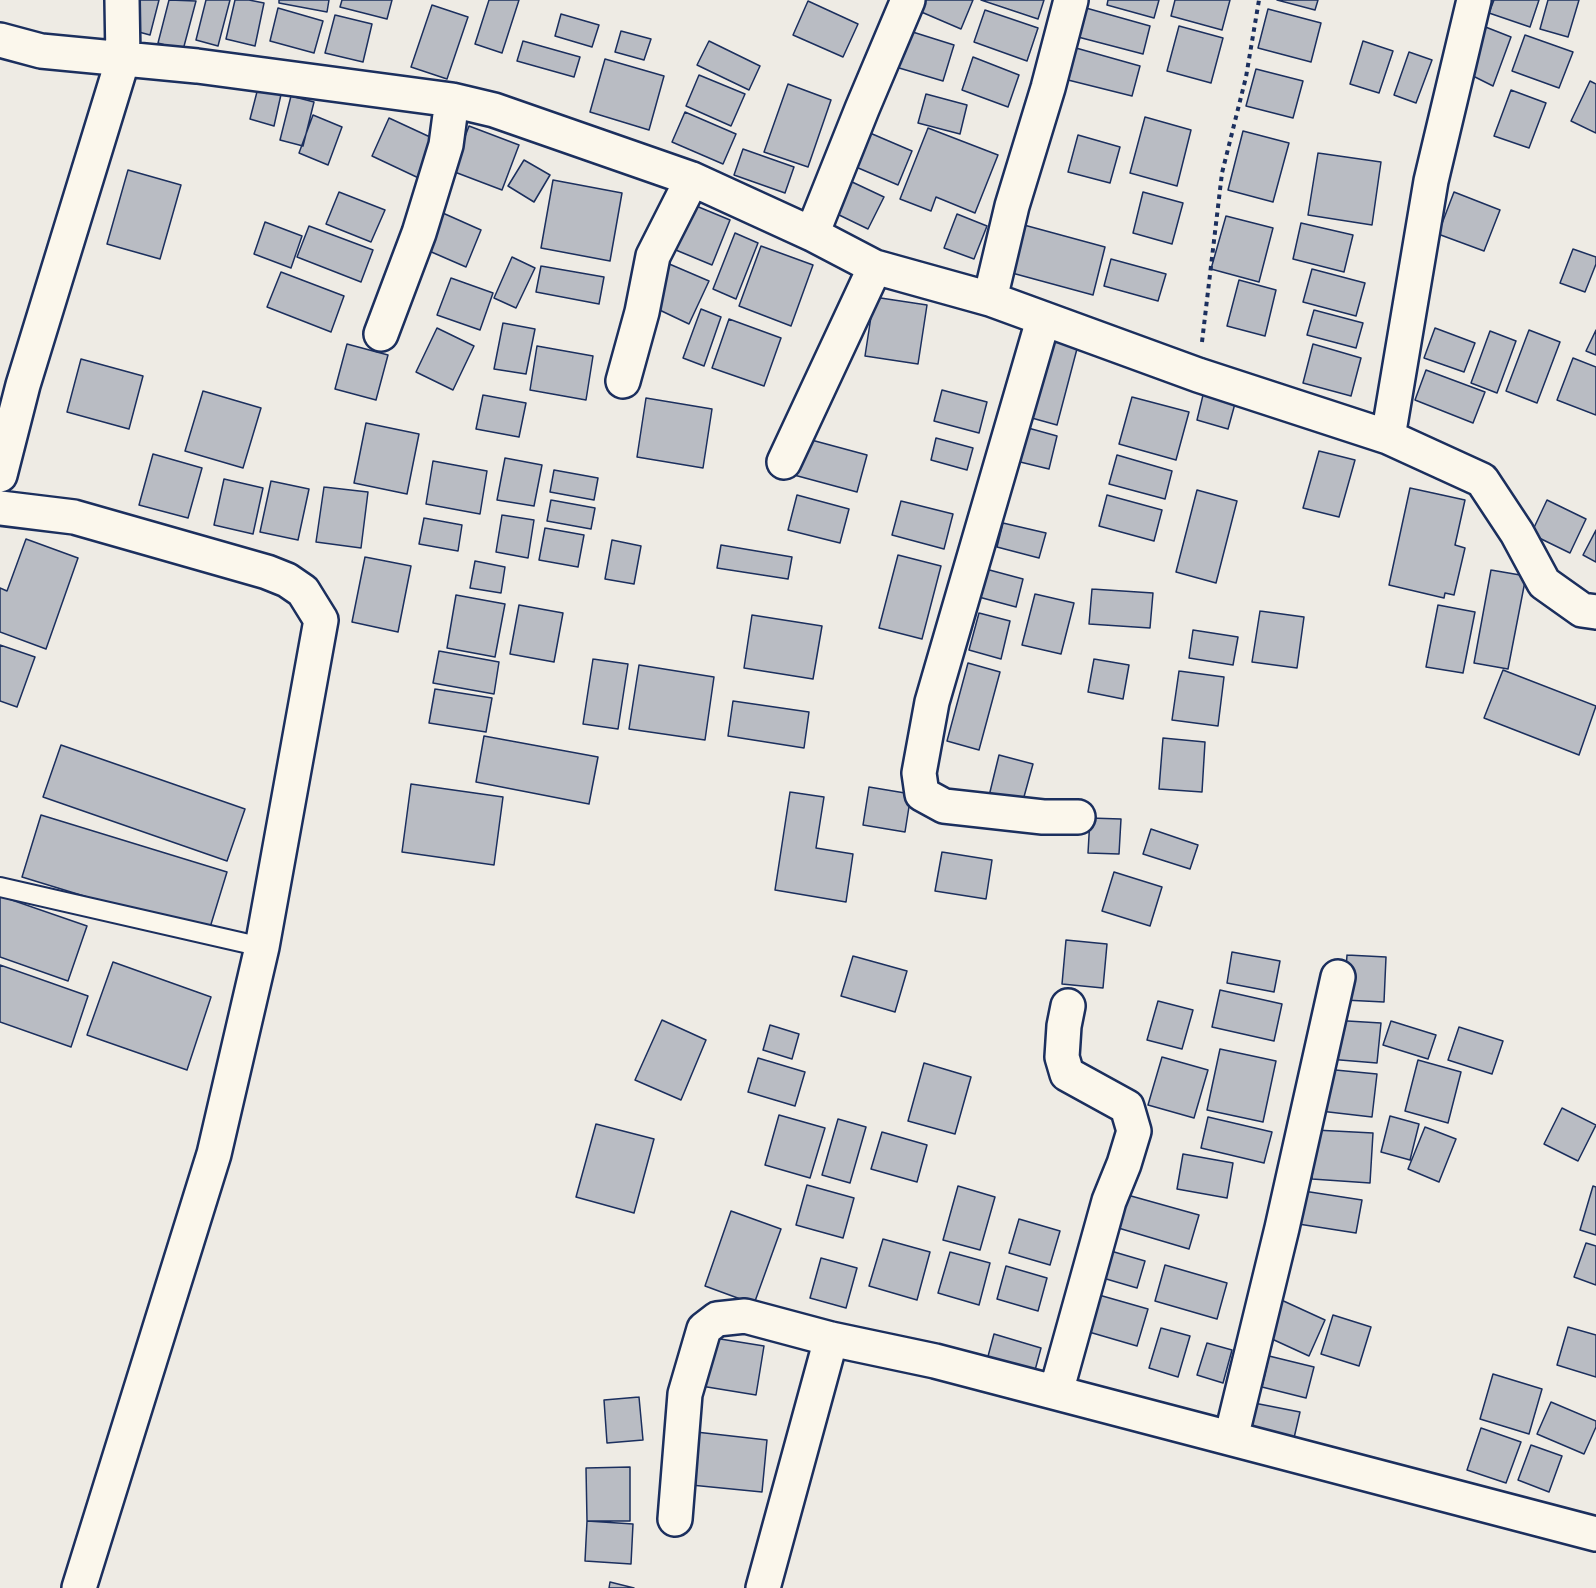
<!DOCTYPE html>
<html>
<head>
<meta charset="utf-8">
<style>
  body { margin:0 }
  canvas { display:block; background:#eeebe4 }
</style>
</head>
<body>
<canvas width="1596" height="1588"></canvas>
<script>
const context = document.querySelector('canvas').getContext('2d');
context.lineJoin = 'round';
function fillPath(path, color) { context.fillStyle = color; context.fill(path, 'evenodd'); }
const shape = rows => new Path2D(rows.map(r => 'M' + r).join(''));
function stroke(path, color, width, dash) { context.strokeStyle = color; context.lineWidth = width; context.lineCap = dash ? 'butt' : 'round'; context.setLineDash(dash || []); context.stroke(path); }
const building = shape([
  [132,0,159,0,150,35,124,28,132,0],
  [169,0,196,1,183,50,158,43,169,0],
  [206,0,230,0,218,46,196,40,206,0],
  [235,0,249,0,264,3,255,46,226,39,235,0],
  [279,0,329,0,327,12,279,3,279,0],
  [342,0,392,0,387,19,340,7,342,0],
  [489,0,519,0,502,53,475,44,489,0],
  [915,0,973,0,961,29,912,8,915,0],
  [981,0,1044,0,1038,19,981,0],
  [1108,0,1159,0,1154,18,1107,5,1108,0],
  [1175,0,1230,0,1222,30,1171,16,1175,0],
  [1277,0,1318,0,1315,10,1277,0],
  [1494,0,1539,0,1530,27,1489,13,1494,0],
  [1548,0,1579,0,1568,37,1540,29,1548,0],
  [808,1,858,24,843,57,793,35,808,1],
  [432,5,468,17,447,79,411,67,432,5],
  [278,8,323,21,314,53,270,41,278,8],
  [1086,8,1150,26,1143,54,1078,37,1086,8],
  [1268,9,1321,23,1311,62,1258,48,1268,9],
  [985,10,1038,28,1027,61,974,42,985,10],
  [561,14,599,25,592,47,555,36,561,14],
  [335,15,372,24,363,62,325,53,335,15],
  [1179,26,1223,38,1211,83,1167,71,1179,26],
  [1483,26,1511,37,1493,86,1471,75,1483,26],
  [900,28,954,45,943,81,889,65,900,28],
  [621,31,651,39,644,60,615,52,621,31],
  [1525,35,1573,52,1559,88,1512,71,1525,35],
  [523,41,580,57,574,77,517,61,523,41],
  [709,41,760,66,749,90,697,65,709,41],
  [1363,41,1393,51,1379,93,1350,84,1363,41],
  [1076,48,1140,66,1132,96,1068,80,1076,48],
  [1409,52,1432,60,1416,103,1394,95,1409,52],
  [973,57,1019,75,1008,107,962,90,973,57],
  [605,59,664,76,649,130,590,112,605,59],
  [1256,69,1303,81,1293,118,1246,106,1256,69],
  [699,75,745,94,731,126,686,106,699,75],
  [1590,81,1596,84,1596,133,1571,121,1590,81],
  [259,84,282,90,274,126,250,119,259,84],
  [788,84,831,100,808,167,764,152,788,84],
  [1511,90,1546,103,1529,148,1494,136,1511,90],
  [926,94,967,105,960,134,918,123,926,94],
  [291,96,314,102,303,146,280,140,291,96],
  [685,112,736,134,723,164,672,142,685,112],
  [313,115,342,127,328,165,299,153,313,115],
  [1145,117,1191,130,1177,186,1130,173,1145,117],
  [389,118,443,143,425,181,372,156,389,118],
  [469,126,519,145,502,190,452,171,469,126],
  [928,128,998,155,975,213,936,197,931,211,900,199,928,128],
  [863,130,912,151,898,185,849,164,863,130],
  [1243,131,1289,143,1273,202,1228,190,1243,131],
  [1078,135,1120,147,1110,183,1068,172,1078,135],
  [743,149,794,167,785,193,734,175,743,149],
  [1318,153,1381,162,1372,225,1308,215,1318,153],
  [524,160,550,175,534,202,508,186,524,160],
  [128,170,181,185,160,259,107,244,128,170],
  [553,180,622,193,610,261,541,248,553,180],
  [850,181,884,197,868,229,835,213,850,181],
  [339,192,385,210,371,242,326,224,339,192],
  [1143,192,1183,203,1172,244,1133,233,1143,192],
  [1454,192,1500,210,1484,251,1438,234,1454,192],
  [689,203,730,220,712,265,671,248,689,203],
  [436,210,481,230,466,267,420,247,436,210],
  [957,214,987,226,974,259,944,248,957,214],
  [1226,216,1273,228,1259,282,1211,269,1226,216],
  [265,222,302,236,291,268,254,254,265,222],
  [1301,223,1353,235,1344,272,1293,259,1301,223],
  [1024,225,1105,247,1093,295,1012,273,1024,225],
  [309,226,373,250,361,282,297,257,309,226],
  [735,233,758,243,736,299,713,289,735,233],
  [761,246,813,265,791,326,739,306,761,246],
  [1573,249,1596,257,1596,264,1585,292,1560,283,1573,249],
  [512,257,535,268,516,308,494,298,512,257],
  [1111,259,1166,274,1158,301,1104,286,1111,259],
  [667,263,709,281,689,324,649,305,667,263],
  [541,266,604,277,599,304,536,292,541,266],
  [1312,269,1365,283,1356,316,1303,302,1312,269],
  [281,272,344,296,331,332,267,307,281,272],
  [451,278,493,293,480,330,437,315,451,278],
  [1239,280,1276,290,1265,336,1227,326,1239,280],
  [874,297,927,305,918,364,865,356,874,297],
  [701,309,721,317,704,366,683,358,701,309],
  [1314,310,1363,323,1356,348,1307,335,1314,310],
  [729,319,781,338,764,386,712,368,729,319],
  [503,323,535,329,526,374,494,369,503,323],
  [437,328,474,346,453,390,416,372,437,328],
  [1435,328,1475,343,1464,372,1424,358,1435,328],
  [1529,330,1560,342,1537,403,1506,391,1529,330],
  [1596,330,1596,355,1586,351,1596,330],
  [1490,331,1516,341,1497,393,1471,383,1490,331],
  [1042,335,1078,345,1057,425,1021,415,1042,335],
  [347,344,388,355,376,400,335,389,347,344],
  [1313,344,1361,358,1351,396,1303,383,1313,344],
  [537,346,593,356,586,400,530,390,537,346],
  [1573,358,1596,367,1596,415,1557,400,1573,358],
  [81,359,143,376,129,429,67,412,81,359],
  [1426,370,1485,392,1473,423,1415,400,1426,370],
  [942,390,987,402,979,433,934,421,942,390],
  [203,391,261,408,243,468,185,451,203,391],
  [1204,391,1236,400,1228,429,1197,420,1204,391],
  [483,395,526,403,519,437,476,429,483,395],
  [1132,397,1189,412,1176,460,1119,444,1132,397],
  [646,398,712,409,703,468,637,457,646,398],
  [366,423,419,434,407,494,354,483,366,423],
  [1021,426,1057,436,1049,469,1012,460,1021,426],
  [804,438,867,455,857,492,794,475,804,438],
  [936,438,973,448,967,470,931,460,936,438],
  [1319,451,1355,460,1339,517,1303,508,1319,451],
  [153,454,202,468,188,518,139,505,153,454],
  [1117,455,1172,471,1165,499,1109,484,1117,455],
  [505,458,542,465,534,506,497,500,505,458],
  [433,461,487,471,480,514,426,504,433,461],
  [554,470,598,478,594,500,550,492,554,470],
  [224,479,263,488,253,534,214,525,224,479],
  [271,481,309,489,298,540,260,532,271,481],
  [324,487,368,492,361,548,316,542,324,487],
  [1410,488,1465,500,1455,545,1465,548,1454,595,1445,593,1444,598,1389,585,1410,488],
  [1197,490,1237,501,1216,583,1176,572,1197,490],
  [797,495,849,509,840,543,788,530,797,495],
  [1107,495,1162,510,1154,541,1099,526,1107,495],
  [551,500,595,508,591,529,547,521,551,500],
  [1547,500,1586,519,1570,553,1531,534,1547,500],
  [901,501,953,514,944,549,892,535,901,501],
  [502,515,534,520,528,558,496,552,502,515],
  [424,518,462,525,458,551,419,544,424,518],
  [1003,523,1046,533,1039,558,997,547,1003,523],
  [545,528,584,535,578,567,539,560,545,528],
  [1596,530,1596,562,1583,555,1596,530],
  [26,539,78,558,46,649,0,632,0,588,7,591,26,539],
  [612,540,641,546,634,584,605,579,612,540],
  [721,545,792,557,788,579,717,568,721,545],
  [898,555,941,566,922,639,879,628,898,555],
  [365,557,411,566,398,632,352,622,365,557],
  [475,561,505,567,501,593,470,588,475,561],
  [982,568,1023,579,1016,607,975,596,982,568],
  [1491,570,1526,576,1508,669,1474,663,1491,570],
  [1092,589,1153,593,1150,628,1089,624,1092,589],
  [1035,594,1074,603,1061,654,1022,645,1035,594],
  [456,595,505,604,495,657,447,648,456,595],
  [519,605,563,613,554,662,510,654,519,605],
  [1438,605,1475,612,1463,673,1426,667,1438,605],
  [1260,611,1304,617,1297,668,1252,662,1260,611],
  [979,613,1010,621,1001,659,969,650,979,613],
  [752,615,822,626,813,679,744,668,752,615],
  [1193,630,1238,637,1233,665,1189,658,1193,630],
  [0,645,35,657,17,707,0,701,0,645],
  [439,651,499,662,494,694,433,683,439,651],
  [593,659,628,664,618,729,583,724,593,659],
  [1094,659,1129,665,1123,699,1088,692,1094,659],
  [968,663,1000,672,979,750,947,741,968,663],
  [639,665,714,677,705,740,629,729,639,665],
  [1503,670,1596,706,1579,755,1484,718,1503,670],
  [1179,671,1224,677,1218,726,1172,720,1179,671],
  [435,689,492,698,486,732,429,723,435,689],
  [733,701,809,712,804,748,728,736,733,701],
  [484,736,598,757,589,804,476,782,484,736],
  [1163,738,1205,742,1202,792,1159,789,1163,738],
  [61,745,245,809,227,861,43,797,61,745],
  [999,755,1033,764,1022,804,989,796,999,755],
  [411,784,503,797,494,865,402,852,411,784],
  [869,787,911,794,905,832,863,825,869,787],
  [790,792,824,797,816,848,853,854,846,902,775,890,790,792],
  [41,815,227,872,208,934,22,877,41,815],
  [1090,818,1121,819,1119,854,1088,853,1090,818],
  [1151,829,1198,845,1190,869,1143,854,1151,829],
  [942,852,992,860,986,899,935,891,942,852],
  [1114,872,1162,887,1150,926,1102,911,1114,872],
  [0,896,87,926,68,981,0,957,0,896],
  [1066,940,1107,944,1103,988,1062,984,1066,940],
  [1232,952,1280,961,1274,992,1227,983,1232,952],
  [1347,955,1386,957,1384,1002,1344,1000,1347,955],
  [853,956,907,971,895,1012,841,996,853,956],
  [113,962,211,997,187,1070,87,1035,113,962],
  [0,965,88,996,71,1047,0,1022,0,965],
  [1220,990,1282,1004,1274,1041,1212,1027,1220,990],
  [1158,1001,1193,1010,1182,1049,1147,1040,1158,1001],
  [662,1020,706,1040,681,1100,635,1080,662,1020],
  [1331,1020,1381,1023,1377,1063,1328,1059,1331,1020],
  [1391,1021,1436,1035,1428,1059,1383,1045,1391,1021],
  [770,1025,799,1034,792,1059,763,1050,770,1025],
  [1459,1027,1503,1041,1492,1074,1448,1060,1459,1027],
  [1220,1049,1276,1061,1263,1122,1207,1110,1220,1049],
  [1162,1057,1208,1070,1194,1118,1148,1105,1162,1057],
  [758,1058,805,1072,795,1106,748,1092,758,1058],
  [1418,1060,1461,1072,1448,1123,1405,1111,1418,1060],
  [924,1063,971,1077,955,1134,908,1121,924,1063],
  [1325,1069,1377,1074,1372,1117,1320,1111,1325,1069],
  [1562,1108,1596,1125,1578,1161,1544,1144,1562,1108],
  [779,1115,825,1128,810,1178,765,1165,779,1115],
  [1390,1116,1419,1124,1410,1160,1381,1152,1390,1116],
  [1208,1117,1272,1132,1264,1163,1201,1148,1208,1117],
  [838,1119,866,1127,850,1183,822,1175,838,1119],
  [596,1124,654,1139,634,1213,576,1197,596,1124],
  [1425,1127,1456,1139,1439,1182,1408,1169,1425,1127],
  [1315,1130,1373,1133,1370,1183,1312,1179,1315,1130],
  [882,1132,927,1145,917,1182,871,1169,882,1132],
  [1183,1154,1233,1163,1227,1198,1177,1189,1183,1154],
  [807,1185,854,1198,843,1238,796,1225,807,1185],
  [958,1186,995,1197,980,1250,943,1240,958,1186],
  [1593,1186,1596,1187,1596,1235,1580,1230,1593,1186],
  [1297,1190,1362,1200,1356,1233,1292,1223,1297,1190],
  [1124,1194,1199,1215,1189,1249,1115,1227,1124,1194],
  [731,1211,781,1229,754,1304,705,1286,731,1211],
  [1019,1219,1060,1231,1050,1265,1009,1253,1019,1219],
  [883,1239,930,1252,917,1300,869,1286,883,1239],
  [1586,1243,1596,1246,1596,1285,1574,1277,1586,1243],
  [1104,1249,1145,1261,1137,1288,1096,1276,1104,1249],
  [950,1252,990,1263,979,1305,938,1293,950,1252],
  [821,1258,857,1268,846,1308,810,1298,821,1258],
  [1165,1265,1227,1283,1217,1319,1155,1301,1165,1265],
  [1006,1266,1047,1278,1038,1311,997,1299,1006,1266],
  [1099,1295,1148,1309,1137,1346,1089,1332,1099,1295],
  [1277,1298,1325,1320,1309,1356,1261,1334,1277,1298],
  [1333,1315,1371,1327,1359,1366,1321,1354,1333,1315],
  [1568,1327,1596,1335,1596,1377,1557,1365,1568,1327],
  [1161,1328,1190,1336,1178,1377,1149,1368,1161,1328],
  [994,1334,1041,1348,1034,1374,987,1360,994,1334],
  [708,1337,764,1346,756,1395,701,1386,708,1337],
  [1207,1343,1232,1350,1223,1383,1197,1375,1207,1343],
  [1269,1356,1314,1367,1306,1398,1262,1387,1269,1356],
  [1493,1374,1542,1389,1529,1434,1480,1419,1493,1374],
  [639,1397,643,1440,607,1443,604,1400,639,1397],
  [1551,1402,1596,1421,1596,1427,1584,1454,1537,1434,1551,1402],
  [1254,1403,1300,1412,1294,1438,1248,1428,1254,1403],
  [1481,1428,1521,1442,1506,1483,1467,1470,1481,1428],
  [696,1432,767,1440,762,1492,691,1485,696,1432],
  [1531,1445,1562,1456,1549,1492,1518,1480,1531,1445],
  [630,1467,630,1521,587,1521,586,1468,630,1467],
  [587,1521,633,1524,631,1564,585,1561,587,1521],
  [610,1582,634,1588,609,1588,610,1582]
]);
const path = shape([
  [1202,342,1222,173,1246,77,1259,0]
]);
const service = shape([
  [0,887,262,947]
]);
const minor = shape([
  [0,40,41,51,197,66,452,100,494,110,692,179,812,234,875,267,990,299,1198,375,1388,437,1482,480,1517,533,1544,583,1582,610,1596,612],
  [812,234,862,109,908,0],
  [990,299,1012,206,1048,88,1071,0],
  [1043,320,932,702,919,773,922,794,944,806,1043,817,1078,817],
  [381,334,419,233,446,145,452,100],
  [623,381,642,312,653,256,692,179],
  [1388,437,1431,181,1474,0],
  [784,462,875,267],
  [0,475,23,385,123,59,122,0],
  [0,508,74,517,267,572,287,580,303,591,321,620,262,947,214,1154,79,1588],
  [1056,1392,1109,1201,1124,1164,1134,1131,1127,1107,1067,1074,1062,1057,1064,1026,1068,1006],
  [1231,1438,1282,1228,1338,977],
  [675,1519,685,1394,704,1329,717,1319,745,1316,831,1339,935,1361,1596,1534],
  [763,1588,831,1339]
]);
fillPath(building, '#b9bcc3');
stroke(building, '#1b2f5e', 1.5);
stroke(service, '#1b2f5e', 22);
stroke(minor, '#1b2f5e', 38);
stroke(path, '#1b2f5e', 4, [4.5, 4.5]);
stroke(service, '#fbf7ec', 18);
stroke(minor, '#fbf7ec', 33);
</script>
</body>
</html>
